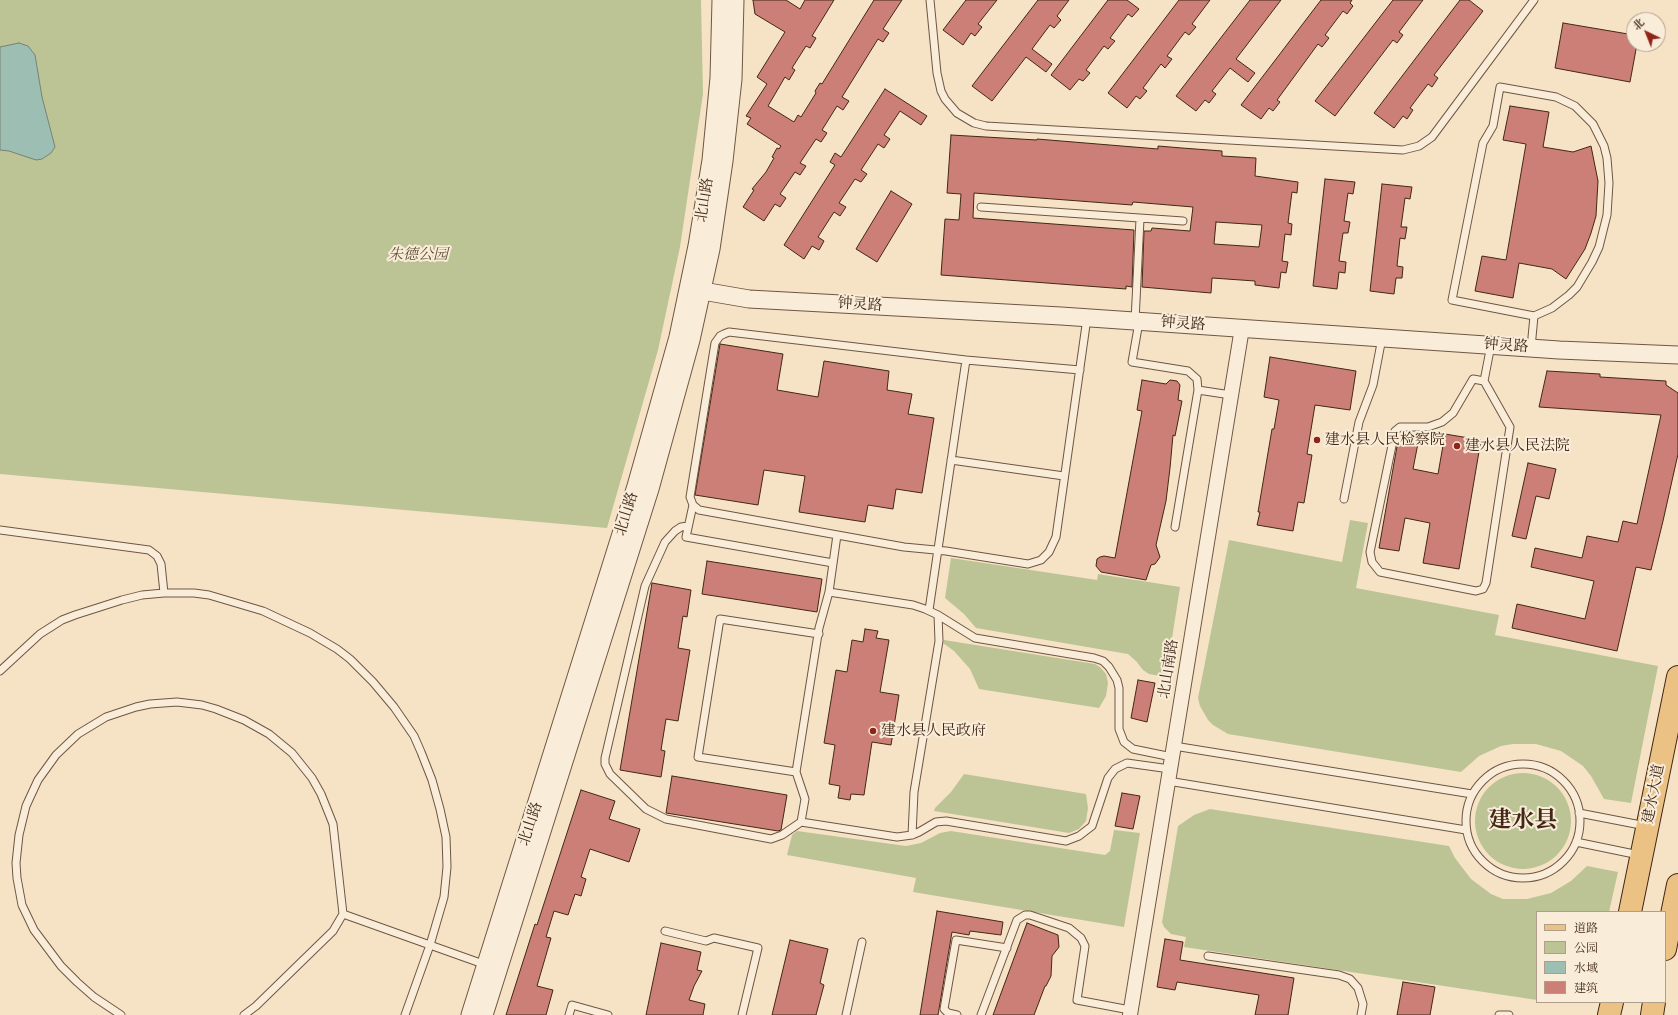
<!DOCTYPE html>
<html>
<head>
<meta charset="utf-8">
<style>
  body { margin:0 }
  #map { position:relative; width:1678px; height:1015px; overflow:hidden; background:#f6e3c6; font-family:"Gentium Book Plus","Noto Serif SC",serif }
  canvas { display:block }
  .legend { position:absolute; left:1536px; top:911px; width:130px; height:92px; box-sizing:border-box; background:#f9edda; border:1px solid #b09e8c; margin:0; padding:5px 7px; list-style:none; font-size:12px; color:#422716 }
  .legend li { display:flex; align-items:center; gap:8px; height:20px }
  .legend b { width:20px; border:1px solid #b09e8c }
  .north { position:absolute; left:1626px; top:12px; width:40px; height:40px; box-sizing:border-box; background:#f9edda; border:1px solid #b09e8c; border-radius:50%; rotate:317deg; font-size:11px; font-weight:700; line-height:16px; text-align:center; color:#422716 }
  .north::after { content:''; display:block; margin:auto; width:14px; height:18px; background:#8f2418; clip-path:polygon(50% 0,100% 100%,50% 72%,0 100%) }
</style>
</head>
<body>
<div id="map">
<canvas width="1678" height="1015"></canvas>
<ul class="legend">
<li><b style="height:5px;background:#ebc283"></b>道路</li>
<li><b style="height:11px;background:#bcc495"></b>公园</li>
<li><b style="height:11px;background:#9dbeb3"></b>水域</li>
<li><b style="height:11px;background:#cc7f76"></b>建筑</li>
</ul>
<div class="north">北</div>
</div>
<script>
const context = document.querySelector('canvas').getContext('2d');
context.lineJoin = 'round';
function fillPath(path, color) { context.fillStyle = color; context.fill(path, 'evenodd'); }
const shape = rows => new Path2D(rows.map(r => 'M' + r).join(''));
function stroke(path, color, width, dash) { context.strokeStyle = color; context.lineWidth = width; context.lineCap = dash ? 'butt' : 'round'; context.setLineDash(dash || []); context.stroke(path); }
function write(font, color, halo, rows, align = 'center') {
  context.font = font + ' "Gentium Book Plus","Noto Serif SC",serif'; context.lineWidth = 4; context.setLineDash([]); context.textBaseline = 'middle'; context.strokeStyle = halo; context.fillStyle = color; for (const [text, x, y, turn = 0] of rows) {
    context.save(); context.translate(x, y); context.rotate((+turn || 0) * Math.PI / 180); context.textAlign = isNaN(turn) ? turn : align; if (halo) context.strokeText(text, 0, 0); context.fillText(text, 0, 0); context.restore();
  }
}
const green = shape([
  [0,0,701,0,703,94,680,247,658,350,607,528,0,474],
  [1350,520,1368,523,1356,588,1499,615,1495,635,1658,666,1631,803,1604,799,1591,776,1583,766,1561,751,1536,744,1513,744,1501,746,1479,756,1461,772,1228,734,1213,725,1208,720,1200,706,1198,698,1229,540,1342,562],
  [951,558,1097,580,1098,574,1180,587,1166,677,1149,674,1143,670,1136,661,1128,654,976,628,964,614,945,598],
  [944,640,1095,664,1100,667,1106,674,1108,683,1106,696,1099,708,979,689,970,669,954,651,943,643],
  '1475 821a48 48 0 1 1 96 0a48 48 0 1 1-96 0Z',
  [964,774,1086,794,1088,808,1086,821,1079,829,1069,833,934,811,935,808,951,792],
  [1210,809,1449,846,1455,858,1471,879,1491,894,1503,899,1527,899,1551,893,1571,881,1587,866,1618,872,1609,912,1537,912,1537,1000,1184,947,1186,937,1171,934,1164,927,1162,922,1178,826,1194,815],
  [1114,830,1140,833,1124,927,913,892,916,878,787,855,792,835,797,831,906,846,921,843,940,833,951,831,1105,855,1110,851]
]);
const water = shape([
  [19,43,28,46,35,55,42,97,55,147,51,153,42,159,36,160,9,151,0,150,0,47,19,43]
]);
const building = shape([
  [753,0,786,0,800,9,805,0,834,0,812,36,816,38,810,48,806,46,792,68,795,70,789,80,785,77,768,106,794,122,798,115,801,117,816,93,815,91,820,83,822,84,874,0,902,0,883,29,889,33,883,42,878,39,842,97,849,101,843,110,837,106,822,130,827,133,821,142,816,139,800,163,806,166,800,175,795,172,780,194,786,198,780,207,775,204,764,221,743,207,754,190,752,189,766,172,774,158,772,157,777,148,779,149,781,146,747,124,751,118,746,116,767,84,757,77,785,32,755,14,753,0],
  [966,0,997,0,978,24,982,27,975,36,971,33,963,45,943,30,966,0],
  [1038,0,1069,0,1057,16,1061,20,1054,28,1050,25,1032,49,1052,64,1046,72,1026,57,992,101,972,86,1038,0],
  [1108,0,1127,0,1139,9,1132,17,1128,14,1110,38,1115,41,1108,49,1104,46,1086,70,1090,73,1083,81,1079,79,1070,90,1051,75,1108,0],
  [1179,0,1210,0,1192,24,1196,27,1189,35,1185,32,1167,56,1172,59,1165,68,1161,64,1143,88,1147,91,1140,99,1136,96,1127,108,1108,93,1179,0],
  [1250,0,1281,0,1236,59,1255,73,1248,82,1230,68,1212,91,1216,94,1209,103,1205,100,1196,111,1176,96,1250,0],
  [1321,0,1352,0,1350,3,1353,6,1347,14,1343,11,1325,35,1329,38,1322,47,1318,44,1277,100,1280,102,1273,111,1269,108,1261,119,1241,105,1321,0],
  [1393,0,1423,0,1399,32,1403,35,1397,43,1393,40,1335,116,1315,101,1393,0],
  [1460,0,1469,0,1483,11,1434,75,1438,78,1432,87,1428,84,1410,108,1413,110,1407,119,1403,116,1394,128,1374,113,1460,0],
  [1563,23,1634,35,1634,44,1637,44,1630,82,1555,68,1563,23],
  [885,89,927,116,921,125,900,111,884,135,890,139,884,148,878,144,861,170,867,174,861,182,855,179,839,203,846,207,840,216,834,212,818,237,824,241,819,250,812,246,804,259,784,245,835,165,830,162,835,153,841,157,885,89],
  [1510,106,1549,112,1543,147,1573,152,1591,146,1598,181,1596,216,1591,233,1585,249,1566,279,1552,269,1519,263,1513,298,1475,291,1482,256,1506,260,1526,144,1503,140,1510,106],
  [951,135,1037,140,1037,139,1158,149,1158,146,1182,148,1222,151,1222,156,1256,158,1255,176,1298,182,1297,193,1292,192,1288,223,1292,224,1291,235,1285,234,1282,261,1288,262,1286,273,1281,272,1279,288,1255,285,1255,281,1212,278,1211,293,1142,287,1144,231,1151,231,1152,228,1190,231,1193,207,1133,202,1132,205,974,193,973,218,1134,230,1132,287,1126,286,1126,289,941,275,945,219,959,220,961,194,947,193,951,135],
  [1216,222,1262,225,1259,247,1214,244,1216,222],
  [1325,179,1355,182,1353,194,1348,193,1344,221,1350,222,1348,233,1343,233,1339,261,1346,262,1345,273,1339,272,1337,289,1313,286,1325,179],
  [1382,184,1412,187,1410,199,1405,198,1401,227,1407,227,1405,239,1400,238,1397,266,1403,267,1402,278,1396,278,1394,294,1370,291,1382,184],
  [891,191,912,204,877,262,856,249,891,191],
  [720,344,783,354,777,390,818,397,824,361,889,371,887,390,912,394,908,414,934,418,922,493,896,489,893,509,868,505,865,522,799,512,805,476,764,470,758,505,695,495,720,344],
  [1270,357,1356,371,1350,410,1315,405,1307,454,1312,455,1304,503,1298,502,1293,531,1257,525,1260,512,1258,512,1272,429,1274,429,1279,400,1264,397,1270,357],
  [1547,371,1600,374,1600,377,1666,381,1666,385,1678,393,1678,454,1663,521,1651,570,1636,567,1617,651,1512,628,1517,604,1585,619,1594,581,1531,567,1535,548,1582,558,1587,536,1618,542,1623,521,1637,524,1661,415,1539,407,1547,371],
  [1142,380,1166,384,1170,380,1177,381,1180,385,1178,400,1182,401,1175,436,1173,435,1170,468,1166,501,1156,545,1160,557,1155,564,1151,565,1146,580,1101,572,1096,566,1097,559,1100,557,1104,556,1115,558,1142,411,1137,410,1142,380],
  [1445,434,1481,440,1459,569,1423,563,1430,523,1405,518,1399,551,1379,548,1399,435,1419,438,1413,469,1438,474,1445,434],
  [1528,463,1556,469,1549,499,1536,496,1526,539,1512,536,1528,463],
  [707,561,822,579,817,612,702,594,707,561],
  [652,583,691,590,687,617,683,616,678,648,690,650,678,721,666,719,661,750,665,751,661,777,620,770,652,583],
  [865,629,878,631,876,638,889,640,880,692,899,695,891,745,872,742,864,795,851,794,850,800,838,798,840,786,829,784,835,745,824,743,836,670,847,672,852,640,863,642,865,629],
  [1138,680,1155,683,1147,722,1131,718,1138,680],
  [672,776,787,795,781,830,778,831,666,813,672,776],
  [581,790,615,801,609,819,640,829,629,862,590,849,581,877,586,879,581,896,575,894,568,915,554,911,546,937,551,938,537,986,553,990,546,1015,506,1015,535,924,537,925,581,790],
  [1122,793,1140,796,1133,829,1115,826,1122,793],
  [937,911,1003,922,1001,935,970,931,969,935,952,932,938,1015,920,1015,937,911],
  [1027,923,1058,935,1059,947,1052,956,1051,976,1046,986,1045,986,1034,1015,993,1015,1027,923],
  [1165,939,1183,942,1180,960,1294,978,1288,1015,1255,1015,1259,995,1177,982,1175,990,1157,987,1165,939],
  [790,940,828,949,820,983,824,985,816,1015,772,1015,790,940],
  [661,943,701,952,697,970,702,971,694,986,689,1000,705,1004,703,1015,646,1015,661,943],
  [1403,982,1435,987,1430,1015,1397,1015,1403,982]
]);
const service = shape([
  [930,0,937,73,941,91,945,99,957,113,974,123,986,126,1403,150,1419,146,1432,137,1534,0],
  [1500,87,1556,97,1575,106,1593,124,1604,146,1607,158,1609,183,1607,215,1599,247,1592,262,1577,287,1569,295,1552,308,1534,316,1452,300,1483,143,1493,126,1500,87],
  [981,207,1183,221],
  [1135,321,1140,219],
  [1139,322,1132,362,1188,371,1197,379,1198,390],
  [1531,348,1534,316],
  [1080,370,966,360,729,332,724,334,720,336,715,343,690,497,693,505,699,510,904,547,946,551,1028,564,1041,560,1049,552,1056,537,1087,318],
  [1484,381,1473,379,1453,413,1442,422,1428,427,1400,427,1395,431,1370,552,1372,562,1380,572,1476,591,1483,589,1486,583,1510,427,1484,381,1491,345],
  [951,460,1064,476],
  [1344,499,1359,422,1373,385,1382,338],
  [693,505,686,537,833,563],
  [688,526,681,527,675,531,665,542,645,586,605,758,605,764,610,774,646,809,666,819,771,839,782,835,801,822],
  [1175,527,1198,390,1231,395],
  [0,530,149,550,157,556,161,564,164,593],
  [837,535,829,592,819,628,796,772,805,799,801,822,897,837,912,835,919,832,936,822,946,821,1066,841,1079,836,1092,826,1108,778,1115,769,1127,763,1170,769],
  [829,592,913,605,925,609,938,615,975,638,1094,658,1103,661,1109,667,1117,680,1119,688,1119,729,1124,742,1133,749,1172,757],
  [929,610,966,360],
  [0,671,40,634,62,620,75,615,122,600,142,595,164,593,194,593,209,595,263,611,310,633,337,649,350,659,373,682,394,707,414,736,421,752,432,780,440,809,446,837,447,867,444,897,430,945,405,1015],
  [1174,746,1472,794],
  '1466 821a57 57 0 1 1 114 0a57 57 0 1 1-114 0Z',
  [796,772,698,757,720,619,819,634],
  [1168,781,1466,830],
  [1579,813,1646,826],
  [912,835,914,792,939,641,938,615],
  [1576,842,1639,855],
  [343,914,486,965],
  [665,931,706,941,714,938,758,948,742,1015],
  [1208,956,1339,975,1350,979,1358,988,1363,1004,1361,1015],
  [121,1015,94,997,77,982,61,966,34,930,22,905,17,878,16,863,19,835,26,806,38,780,56,755,78,734,106,717,136,707,150,704,177,702,202,705,216,709,244,720,269,734,292,753,312,778,321,794,333,824,343,914,333,931,256,1006,244,1015],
  [569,1015,572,1005,608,1015],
  [846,1015,862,942],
  [957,1015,948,1013,944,1009,956,940,1007,948],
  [981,1015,1017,920,1025,915,1030,915,1069,928,1081,938,1085,946,1077,1000,1130,1010],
  [1499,1015,1509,1015]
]);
const minor = shape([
  [1130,1015,1242,328]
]);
const tertiary = shape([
  [691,289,749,299,1061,316,1559,350,1678,355],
  [470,1015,636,486,678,337,697,246,711,160,719,78,721,0],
  [484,1015,650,489,691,340,711,249,724,161,733,79,735,0]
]);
const primary = shape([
  [1630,912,1678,677],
  [1665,949,1678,885],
  [1609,1015,1612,1002],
  [1652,1015,1654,1002]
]);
const markers = [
  [1317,440,4,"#8f2418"],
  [1457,446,4,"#8f2418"],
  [873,731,4,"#8f2418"]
];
const streetNames = [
  ["北山路",705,200,-81],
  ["钟灵路",860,305,3],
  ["钟灵路",1183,324,4],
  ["钟灵路",1506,346,4],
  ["北山路",627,514,-73],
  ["北山南路",1169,669,-81],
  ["建水大道",1654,794,-79],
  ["北山路",531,824,-72]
];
const parkNames = [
  ["朱德公园",418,255]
];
const poiNames = [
  ["建水县人民检察院",1325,440],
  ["建水县人民法院",1465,446],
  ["建水县人民政府",881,731]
];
const townNames = [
  ["建水县",1523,821]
];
fillPath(green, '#bcc495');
fillPath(water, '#9dbeb3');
stroke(water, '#798274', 1);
fillPath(building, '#cc7f76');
stroke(building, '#422716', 1);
stroke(service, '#6f5642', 9);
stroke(minor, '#6f5642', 16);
stroke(tertiary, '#6f5642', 19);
stroke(primary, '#422716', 24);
stroke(service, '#f9edda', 7);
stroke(minor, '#f9edda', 14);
stroke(tertiary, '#f9edda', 17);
stroke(primary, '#ebc283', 22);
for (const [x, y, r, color] of markers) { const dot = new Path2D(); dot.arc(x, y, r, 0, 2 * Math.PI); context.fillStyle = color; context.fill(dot); stroke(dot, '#f9edda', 1.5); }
write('15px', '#422716', '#f9edda', streetNames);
write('italic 15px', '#604e36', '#f9edda', parkNames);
write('15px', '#422716', '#f9edda', poiNames, 'left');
write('bold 23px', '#422716', '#f9edda', townNames);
</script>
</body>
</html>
